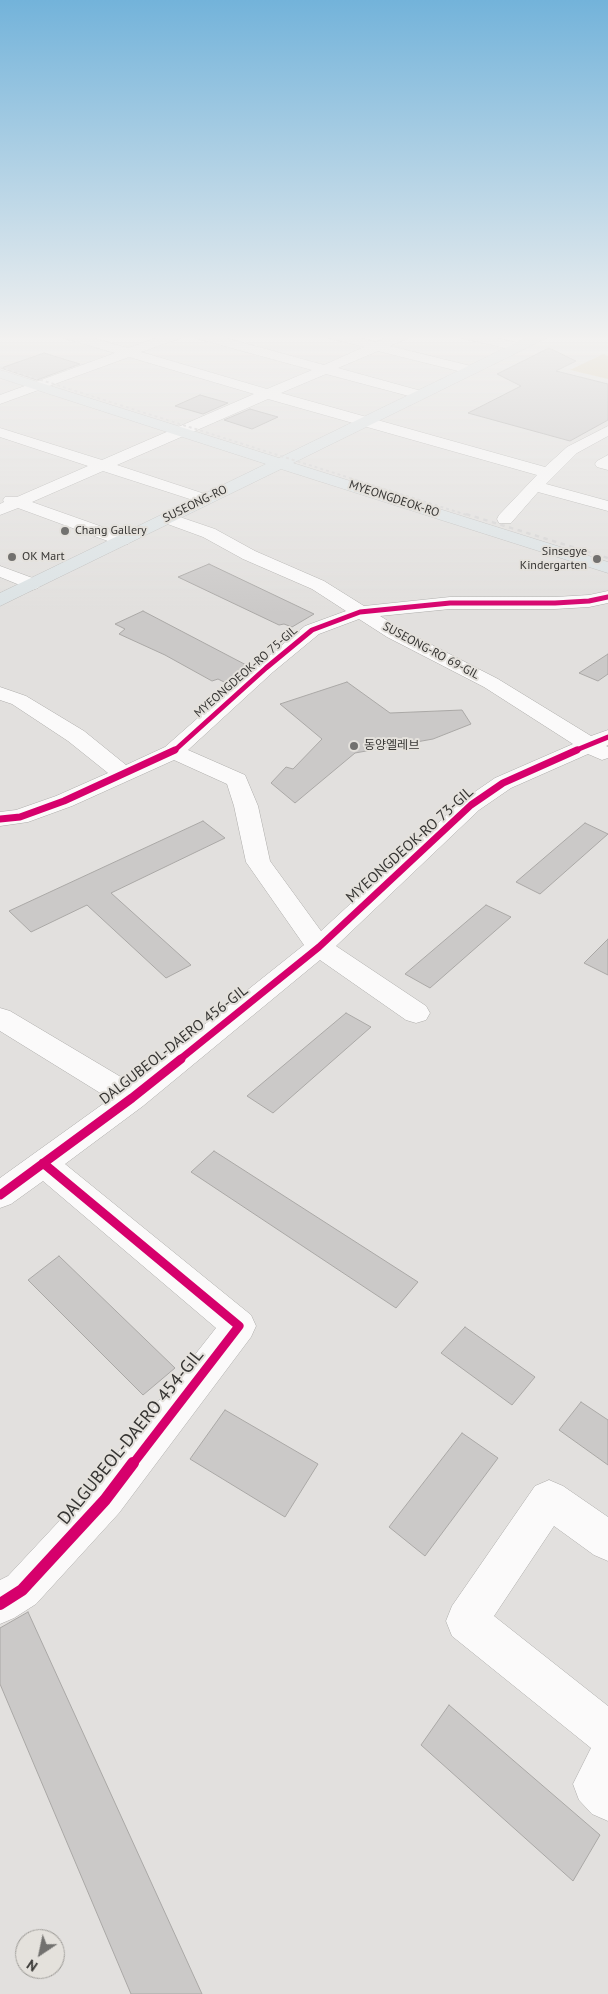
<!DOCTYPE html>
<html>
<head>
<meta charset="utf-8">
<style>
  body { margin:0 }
  #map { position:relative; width:608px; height:1994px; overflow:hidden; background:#e2e0de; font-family:"PT Sans",sans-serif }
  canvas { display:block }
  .north { position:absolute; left:15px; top:1929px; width:50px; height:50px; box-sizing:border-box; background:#e4e1dc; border:1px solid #9e9c98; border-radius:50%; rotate:214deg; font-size:14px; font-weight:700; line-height:20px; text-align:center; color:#363533 }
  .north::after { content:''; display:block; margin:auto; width:18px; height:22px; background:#72716f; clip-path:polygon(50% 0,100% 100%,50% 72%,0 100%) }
</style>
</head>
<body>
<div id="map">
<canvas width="608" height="1994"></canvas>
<div class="north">N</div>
</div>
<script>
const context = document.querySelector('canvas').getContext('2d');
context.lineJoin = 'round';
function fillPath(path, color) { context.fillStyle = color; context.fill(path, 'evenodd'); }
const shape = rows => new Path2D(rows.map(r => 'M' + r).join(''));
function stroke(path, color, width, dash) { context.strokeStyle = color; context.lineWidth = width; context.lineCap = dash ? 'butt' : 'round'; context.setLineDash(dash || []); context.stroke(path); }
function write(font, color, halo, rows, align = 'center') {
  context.font = font + ' "PT Sans","Noto Sans KR",sans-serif'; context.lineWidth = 4; context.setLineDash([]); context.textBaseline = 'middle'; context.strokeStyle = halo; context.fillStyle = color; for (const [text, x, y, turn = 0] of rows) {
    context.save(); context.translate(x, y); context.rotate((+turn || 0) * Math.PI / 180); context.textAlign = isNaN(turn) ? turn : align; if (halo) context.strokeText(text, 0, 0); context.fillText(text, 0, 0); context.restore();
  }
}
const green = shape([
  [603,354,608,356,608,379,570,370]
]);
const building = shape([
  [549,348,576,361,556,371,608,384,608,420,570,441,468,413,521,386,497,374,549,348],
  [44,353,80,364,37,380,1,368,44,353],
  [200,395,228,403,203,414,175,406,200,395],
  [250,409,278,417,252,429,224,420,250,409],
  [209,564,314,614,292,627,284,624,279,625,178,577,209,564],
  [143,611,250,667,226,683,218,679,212,681,165,655,119,634,125,629,115,624,143,611],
  [608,654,608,674,598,681,579,673,608,654],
  [347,682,390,713,462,710,471,724,433,739,355,753,295,803,271,783,286,767,293,769,322,739,280,704,347,682],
  [203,821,225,838,111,893,191,965,166,978,87,905,31,932,9,911,203,821],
  [585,823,608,834,540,894,516,882,585,823],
  [486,905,511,917,430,988,405,974,486,905],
  [608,939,608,975,584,963,608,939],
  [346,1013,371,1027,273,1113,247,1096,346,1013],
  [214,1151,418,1282,396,1308,191,1172,214,1151],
  [59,1256,175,1368,143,1395,28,1280,59,1256],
  [465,1327,535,1377,512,1405,441,1353,465,1327],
  [581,1402,608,1420,608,1465,559,1430,581,1402],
  [225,1410,318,1464,285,1517,190,1459,225,1410],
  [462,1433,498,1458,425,1556,389,1527,462,1433],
  [28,1612,202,1994,131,1994,0,1684,0,1628,28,1612],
  [449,1705,600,1835,573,1881,421,1745,449,1705]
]);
const minor = shape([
  [62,335,82,335,128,348,164,335,182,335,181,338,141,352,267,389,312,370,195,338,194,335,215,335,324,365,364,347,328,338,327,335,348,335,376,342,392,335,409,335,408,338,390,346,475,367,477,370,470,374,378,351,338,368,425,392,427,395,425,398,420,399,326,374,281,393,545,467,567,447,608,426,608,436,577,453,546,484,608,501,608,511,538,492,511,523,499,523,497,519,499,515,537,475,268,399,117,465,211,496,213,499,211,502,199,502,103,471,32,502,128,536,131,540,128,544,122,545,116,544,18,508,0,515,0,504,4,502,3,500,5,497,17,497,88,466,0,437,0,428,102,460,254,394,129,357,0,404,0,395,115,353,63,338,62,335],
  [460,335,483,335,523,344,525,347,518,351,461,338,460,335],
  [608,455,608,470,597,467,595,464,597,461,608,455],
  [168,513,215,529,255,551,324,581,364,606,450,597,555,597,589,595,608,591,608,603,589,607,555,609,450,609,380,616,401,629,498,679,591,736,608,730,608,745,606,746,608,747,608,758,602,760,588,754,511,788,479,810,336,946,426,1006,430,1013,426,1020,416,1023,406,1020,320,960,143,1106,65,1164,251,1315,256,1326,251,1337,119,1513,36,1604,14,1618,0,1624,0,1580,8,1576,91,1487,216,1328,43,1181,11,1204,0,1208,0,1178,110,1099,0,1031,0,1008,10,1011,131,1083,304,945,246,862,234,806,227,784,174,760,72,806,28,822,0,826,0,812,16,810,56,796,108,773,68,741,12,704,0,700,0,687,26,696,84,731,126,765,165,747,259,664,305,626,346,611,312,589,243,559,203,537,162,522,160,518,162,514,168,513],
  [359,619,387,637,484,687,573,744,495,778,463,800,321,931,270,861,258,806,245,775,188,750,273,672,319,634,359,619],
  [0,566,38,580,41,584,38,588,32,590,0,577,0,566],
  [549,1480,563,1486,608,1517,608,1561,594,1555,554,1526,494,1616,608,1706,608,1821,592,1814,579,1800,573,1784,591,1748,452,1636,446,1621,452,1606,535,1486,549,1480]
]);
const major = shape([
  [532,335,548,335,547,338,293,463,608,562,608,573,281,469,0,606,0,593,266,464,0,378,0,370,279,458,532,335]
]);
const railFar1 = shape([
  [0,367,470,516]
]);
const rail = shape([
  [466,514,608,558]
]);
const cyclewayFar3 = shape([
  [174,751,266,668,312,630,360,612,450,603,555,603,589,601,608,597],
  [574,751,608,737]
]);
const cyclewayFar2 = shape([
  [0,819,20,817,64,801,175,750],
  [179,1060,319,947,471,805,503,783,577,750]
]);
const cyclewayFar1 = shape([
  [43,1163,239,1326,132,1465],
  [0,1195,132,1098,181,1059]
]);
const cycleway = shape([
  [0,1604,22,1590,105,1500,133,1463]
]);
const markers = [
  [65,531,5,"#72716f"],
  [12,557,5,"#72716f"],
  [597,559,5,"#72716f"],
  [354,746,5,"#72716f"]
];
const farStreetnames = [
  ["MYEONGDEOK-RO",394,499,18],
  ["SUSEONG-RO",195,504,-26],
  ["SUSEONG-RO 69-GIL",431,651,28],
  ["MYEONGDEOK-RO 75-GIL",246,672,-41]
];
const farPoinames = [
  ["Chang Gallery",75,531],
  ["Sinsegye",587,552,"right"],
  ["Kindergarten",587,566,"right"],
  ["OK Mart",22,557],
  ["동양엘레브",364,746]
];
const streetNames = [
  ["MYEONGDEOK-RO 73-GIL",410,845,-42],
  ["DALGUBEOL-DAERO 456-GIL",174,1045,-38]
];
const nearStreetnames = [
  ["DALGUBEOL-DAERO 454-GIL",131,1437,-51]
];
fillPath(green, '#ddcca7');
fillPath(building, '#cbc9c8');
stroke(building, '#aaa8a6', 1);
stroke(minor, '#adacaa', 1);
stroke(major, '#bdbcbb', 1);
fillPath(minor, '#fbfafa');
fillPath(major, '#dce3e5');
stroke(railFar1, '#d4d3d3', 2, [3, 3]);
stroke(rail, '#d4d3d3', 2.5, [4.5, 4.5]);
stroke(cyclewayFar3, '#d6006c', 5);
stroke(cyclewayFar2, '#d6006c', 7);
stroke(cyclewayFar1, '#d6006c', 9);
stroke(cycleway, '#d6006c', 12);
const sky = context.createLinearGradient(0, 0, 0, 614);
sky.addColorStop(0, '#73b3da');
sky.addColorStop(0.55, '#f2f1f0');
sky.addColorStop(1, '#f2f1f000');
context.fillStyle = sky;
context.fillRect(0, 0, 608, 614);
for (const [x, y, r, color] of markers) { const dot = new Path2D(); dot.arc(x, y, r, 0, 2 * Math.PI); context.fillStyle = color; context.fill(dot); stroke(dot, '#e4e1dc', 2); }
write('12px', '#363533', '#e4e1dc', farStreetnames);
write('12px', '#363533', '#e4e1dc', farPoinames, 'left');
write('15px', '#363533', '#e4e1dc', streetNames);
write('18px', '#363533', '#e4e1dc', nearStreetnames);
</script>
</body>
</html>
